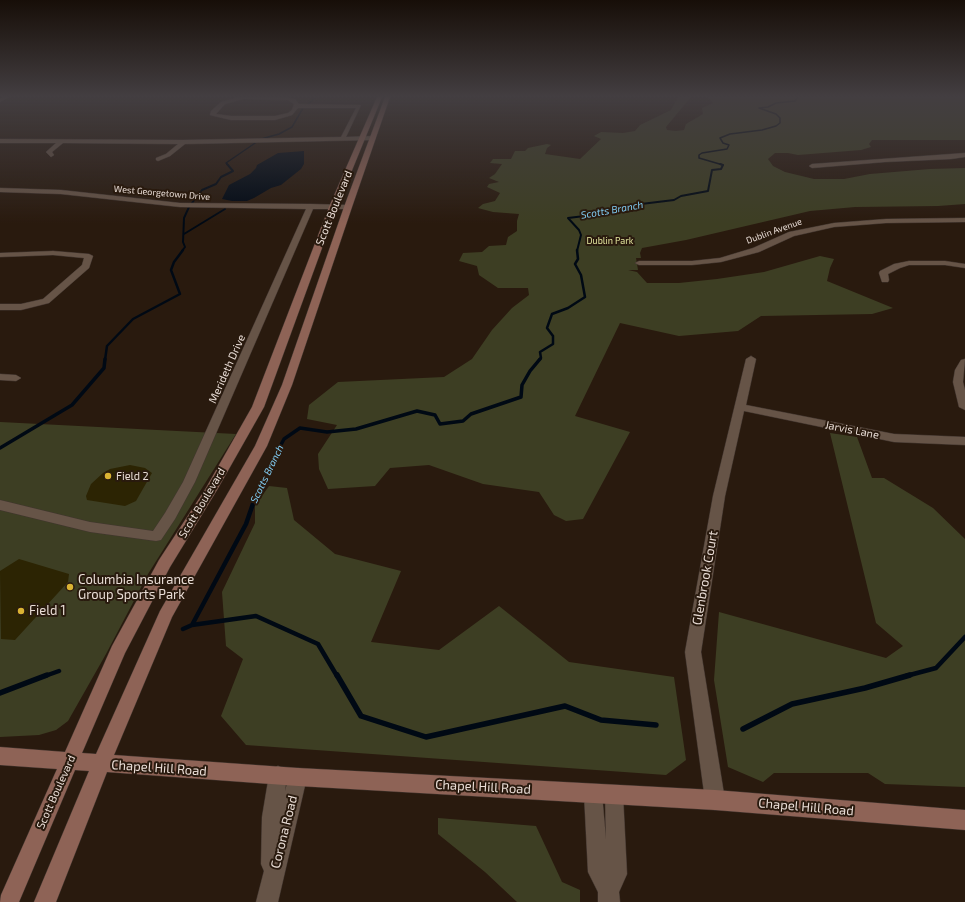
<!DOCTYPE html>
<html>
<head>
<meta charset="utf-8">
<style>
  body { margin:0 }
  canvas { display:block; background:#291a0e }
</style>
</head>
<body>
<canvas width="965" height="902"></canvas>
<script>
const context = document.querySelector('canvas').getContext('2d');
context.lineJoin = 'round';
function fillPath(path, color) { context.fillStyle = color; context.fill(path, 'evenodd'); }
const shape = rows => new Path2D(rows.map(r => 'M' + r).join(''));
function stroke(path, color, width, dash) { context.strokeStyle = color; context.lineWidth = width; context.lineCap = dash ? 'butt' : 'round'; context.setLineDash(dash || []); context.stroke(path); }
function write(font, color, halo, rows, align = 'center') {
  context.font = font + ' "Exo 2",sans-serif'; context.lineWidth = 4; context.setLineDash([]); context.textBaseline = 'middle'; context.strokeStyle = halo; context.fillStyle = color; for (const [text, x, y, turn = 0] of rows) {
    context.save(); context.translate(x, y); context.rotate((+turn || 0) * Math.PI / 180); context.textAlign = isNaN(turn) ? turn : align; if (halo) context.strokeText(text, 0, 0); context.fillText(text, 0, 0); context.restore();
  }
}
const green = shape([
  [678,97,691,97,666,127,667,130,676,131,684,130,686,124,703,114,702,108,713,103,708,97,965,97,965,140,872,140,869,144,871,147,861,150,798,155,788,153,775,153,768,159,773,166,785,172,814,179,844,179,870,174,930,169,965,168,965,204,938,206,855,207,810,211,686,240,642,248,640,253,641,258,636,258,638,270,628,270,637,272,647,283,679,283,717,279,764,272,820,256,834,259,830,268,827,281,893,308,872,314,761,316,738,331,679,336,620,323,575,416,630,432,583,519,566,521,554,515,539,492,483,484,429,465,390,468,375,486,328,489,319,469,318,454,337,425,307,419,309,405,338,382,444,377,472,359,492,330,512,308,529,295,528,288,498,288,479,275,477,266,459,261,463,253,482,252,489,246,506,245,508,237,517,231,517,221,519,214,493,212,478,208,483,204,495,201,500,193,487,187,489,184,499,182,489,178,495,174,502,164,490,163,493,159,511,159,515,151,525,151,528,148,547,144,551,145,547,148,545,154,580,159,601,139,594,136,601,132,623,133,635,131,640,125,671,110],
  [0,422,236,434,148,574,106,654,68,721,56,730,39,735,0,737],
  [830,433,857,437,872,478,884,478,933,508,965,539,965,787,885,784,868,773,774,773,763,782,728,767,714,680,719,612,886,658,903,646,876,623],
  [269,486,287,488,294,520,335,554,401,571,371,642,439,650,499,606,569,662,674,677,686,760,666,775,246,745,221,716,243,659,226,646,222,592,255,523,255,506],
  [438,818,536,826,562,882,580,890,580,902,517,902,485,872,438,834]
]);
const sand = shape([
  [130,465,145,468,152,473,136,501,125,506,87,500,86,496,91,484,103,473,110,469],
  [19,559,69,574,68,582,15,640,1,639,0,571]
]);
const water = shape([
  [304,151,304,164,301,169,281,185,271,188,254,198,247,201,232,201,222,199,229,185,250,174,256,168,257,165,278,153]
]);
const streamFar5 = shape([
  [307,105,316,97],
  [228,165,226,163,261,139,279,134,292,127,303,108],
  [723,165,699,158,699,155,702,153,727,149,729,145,723,143,720,138,730,134,762,130,776,126,780,123,780,118,776,114,759,108,768,107,776,103,795,101,798,97]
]);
const streamFar4 = shape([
  [192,203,202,190,216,184,221,177,233,171,227,164],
  [184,234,225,209],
  [182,251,185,247,183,242,184,218,189,207],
  [577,251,581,235,579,230,568,218,601,214,641,204,674,200,681,196,708,191,712,170,721,169,723,165,720,164]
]);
const streamFar3 = shape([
  [105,360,107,346,133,319,180,294,171,270,174,262,183,250],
  [539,360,541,358,540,352,553,344,553,336,547,328,552,314,568,308,585,297,581,275,575,264,578,259,577,250]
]);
const streamFar2 = shape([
  [0,448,72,405,104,368,105,359],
  [255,499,259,487,284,439,300,428,327,432,356,429,417,411,435,415,440,424,463,421,471,414,521,397,522,385,530,371,540,359]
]);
const streamFar1 = shape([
  [192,625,256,616,318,644,337,676],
  [183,629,192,625,246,524,255,498],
  [45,676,59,671],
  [906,676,936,668,965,637]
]);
const stream = shape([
  [337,675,361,716,426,737,565,706,601,720,656,725],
  [0,693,47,675],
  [743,729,792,704,865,688,910,675]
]);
const street = shape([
  [3,97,9,97,0,102,0,99,3,97],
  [239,97,288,98,295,99,299,104,361,105,346,137,373,136,376,138,373,140,185,144,170,156,158,161,156,160,156,158,166,154,178,144,63,143,52,152,54,155,51,157,46,152,56,143,0,143,0,139,183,140,341,137,356,108,298,108,292,115,275,120,231,120,210,115,211,111,221,102,239,97],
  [243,99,288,100,294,104,292,110,288,113,275,116,231,116,216,114,225,104,243,99],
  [965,153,965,157,951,159,885,162,812,168,809,166,812,164,965,153],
  [0,188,61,190,180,203,311,204,348,205,352,207,348,209,313,209,195,482,175,519,161,540,156,541,90,532,0,510,0,500,90,522,153,531,165,513,183,482,306,209,180,207,61,194,0,192,0,188],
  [965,218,965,222,886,223,834,227,794,236,759,252,721,262,692,265,639,265,635,263,639,261,692,261,720,258,753,248,789,232,834,223,886,219,965,218],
  [53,251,89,254,93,256,89,268,49,303,21,310,0,310,0,304,21,304,43,299,82,265,84,258,53,255,0,257,0,253,53,251],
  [909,261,945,261,965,264,965,268,945,265,909,265,900,268,888,274,889,280,888,282,882,282,879,273,880,271,894,264,909,261],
  [751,356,756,359,746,405,894,434,965,437,965,445,894,442,744,411,725,496,701,652,725,800,722,807,715,810,708,807,705,800,685,652,713,496,746,359,751,356],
  [965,359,963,382,965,390,965,410,959,407,953,382,955,370,961,360,965,359],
  [0,374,16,375,21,378,16,381,0,380,0,374],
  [278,766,285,769,287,775,285,791,291,770,298,768,305,770,307,777,278,902,256,902,264,871,261,864,262,817,269,775,271,769,278,766],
  [593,785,600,787,602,794,606,839,605,795,607,788,614,786,621,788,623,795,627,874,619,892,620,902,598,902,598,892,588,872,584,794,586,787,593,785]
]);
const secondary = shape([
  [377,97,382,97,337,207,264,407,217,490,170,567,125,653,82,753,96,754,160,611,255,446,282,385,344,207,385,97,390,97,352,207,292,385,267,446,172,617,114,755,298,768,715,790,965,810,965,830,715,810,298,786,107,772,56,902,34,902,89,771,75,770,19,902,0,902,1,895,57,769,0,765,0,747,65,752,112,646,159,560,206,488,252,407,329,207,377,97]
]);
const markers = [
  [108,476,4,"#dab333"],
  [70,587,4,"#dab333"],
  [21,611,4,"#dab333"]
];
const farStreetnames = [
  ["West Georgetown Drive",162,193,5],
  ["Dublin Avenue",774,231,-20]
];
const farParknames = [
  ["Dublin Park",610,241]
];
const farWaternames = [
  ["Scotts Branch",612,210,-10],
  ["Scotts Branch",267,474,-64]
];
const streetNames = [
  ["Scott Boulevard",334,208,-68],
  ["Merideth Drive",227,369,-66],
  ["Jarvis Lane",852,430,11],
  ["Scott Boulevard",202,503,-59],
  ["Scott Boulevard",56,792,-66]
];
const poiNames = [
  ["Field 2",116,476]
];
const nearStreetnames = [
  ["Glenbrook Court",705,578,-80],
  ["Chapel Hill Road",159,768,4],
  ["Chapel Hill Road",483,787,3],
  ["Chapel Hill Road",806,807,5],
  ["Corona Road",284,832,-76]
];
const nearPoinames = [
  ["Columbia Insurance",78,580],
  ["Group Sports Park",78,595],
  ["Field 1",29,611]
];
fillPath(green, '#3d3e23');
fillPath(sand, '#2c2403');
fillPath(water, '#000914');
stroke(streamFar5, '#000914', 1.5);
stroke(streamFar4, '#000914', 2);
stroke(streamFar3, '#000914', 2.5);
stroke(streamFar2, '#000914', 3.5);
stroke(streamFar1, '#000914', 4.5);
stroke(stream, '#000914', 5.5);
stroke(street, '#41352f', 1);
stroke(secondary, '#41352f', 1);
fillPath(street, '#665447');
fillPath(secondary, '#8e6356');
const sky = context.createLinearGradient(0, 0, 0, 224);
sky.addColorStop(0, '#170e08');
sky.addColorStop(0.43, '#433e41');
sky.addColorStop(1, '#433e4100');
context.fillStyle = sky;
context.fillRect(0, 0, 965, 224);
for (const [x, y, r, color] of markers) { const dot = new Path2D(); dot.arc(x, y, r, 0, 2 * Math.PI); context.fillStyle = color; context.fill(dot); stroke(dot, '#291a0e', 1.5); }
write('9px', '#e9ddd6', '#291a0e', farStreetnames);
write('9px', '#e4e79f', '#291a0e', farParknames);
write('italic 10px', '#81ccf3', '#291a0e', farWaternames);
write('11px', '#e9ddd6', '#291a0e', streetNames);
write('11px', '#e9ddd6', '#291a0e', poiNames, 'left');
write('13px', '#e9ddd6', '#291a0e', nearStreetnames);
write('13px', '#e9ddd6', '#291a0e', nearPoinames, 'left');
</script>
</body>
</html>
